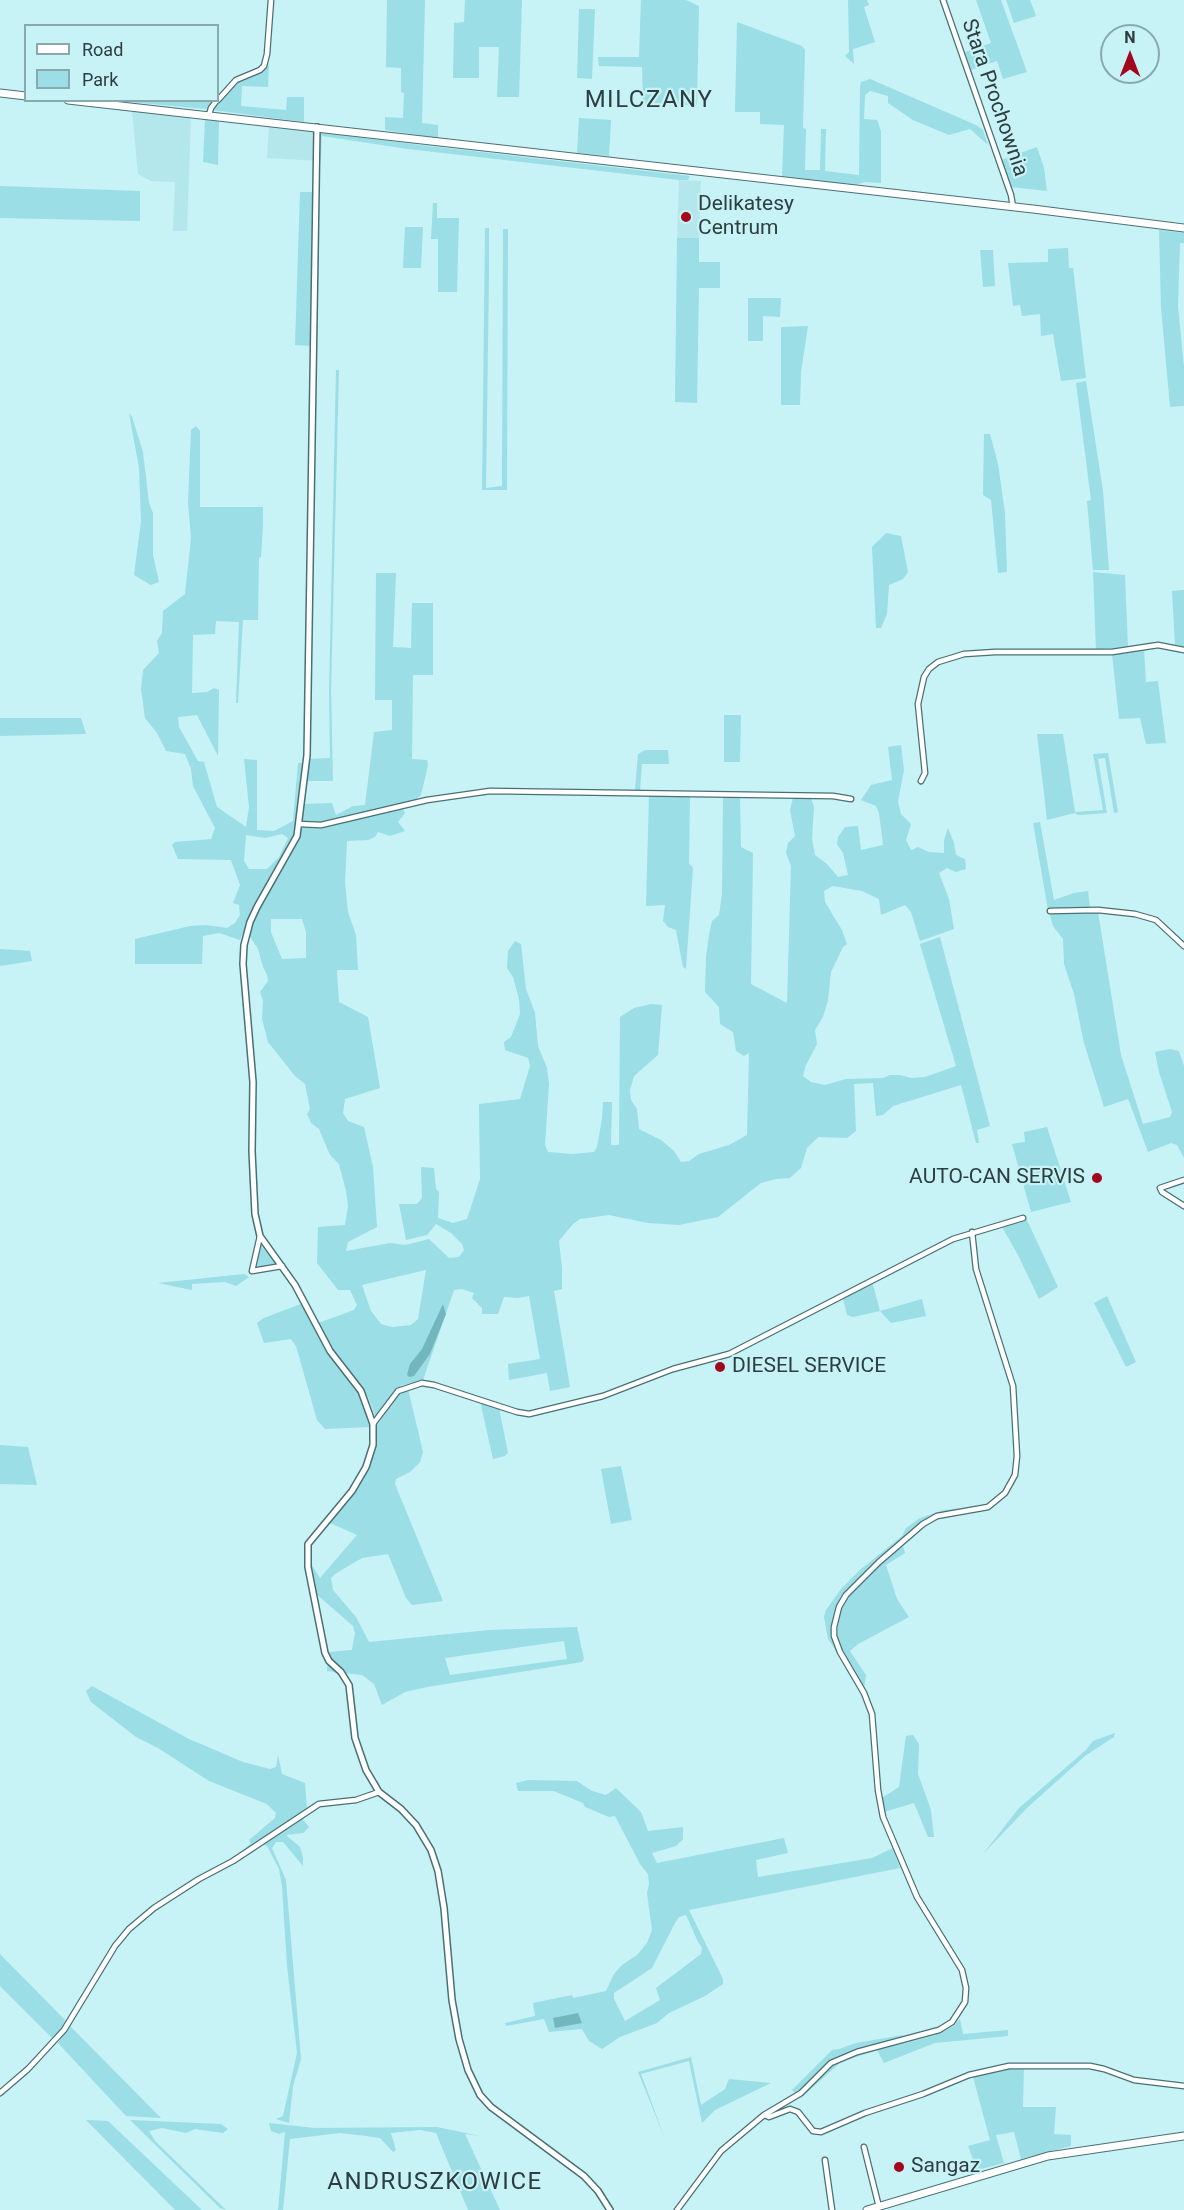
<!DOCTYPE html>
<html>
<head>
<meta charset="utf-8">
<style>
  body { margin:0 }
  #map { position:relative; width:1184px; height:2210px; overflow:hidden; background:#c7f2f6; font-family:Roboto,sans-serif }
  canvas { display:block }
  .legend { position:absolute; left:24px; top:24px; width:195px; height:78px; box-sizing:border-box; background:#c7f2f6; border:2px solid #89aaad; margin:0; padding:8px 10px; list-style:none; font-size:18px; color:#2d3e40 }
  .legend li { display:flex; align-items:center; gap:12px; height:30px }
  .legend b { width:30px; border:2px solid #89aaad }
  .north { position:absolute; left:1100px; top:24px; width:60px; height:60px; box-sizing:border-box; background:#c7f2f6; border:2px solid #89aaad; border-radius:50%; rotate:0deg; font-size:16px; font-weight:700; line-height:24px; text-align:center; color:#2d3e40 }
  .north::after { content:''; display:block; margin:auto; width:21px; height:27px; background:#a3071d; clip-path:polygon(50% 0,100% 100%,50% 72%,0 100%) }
</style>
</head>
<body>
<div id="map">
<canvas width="1184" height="2210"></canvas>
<ul class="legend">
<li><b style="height:8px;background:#fff"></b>Road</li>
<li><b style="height:16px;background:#9bdee5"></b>Park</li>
</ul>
<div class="north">N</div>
</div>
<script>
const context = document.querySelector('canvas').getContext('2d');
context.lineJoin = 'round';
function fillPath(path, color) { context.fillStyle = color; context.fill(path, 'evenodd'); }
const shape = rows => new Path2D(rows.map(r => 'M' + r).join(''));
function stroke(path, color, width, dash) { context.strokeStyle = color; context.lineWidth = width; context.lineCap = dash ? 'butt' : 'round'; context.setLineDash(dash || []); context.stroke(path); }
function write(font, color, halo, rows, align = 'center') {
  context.font = font + ' Roboto,sans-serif'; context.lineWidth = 4.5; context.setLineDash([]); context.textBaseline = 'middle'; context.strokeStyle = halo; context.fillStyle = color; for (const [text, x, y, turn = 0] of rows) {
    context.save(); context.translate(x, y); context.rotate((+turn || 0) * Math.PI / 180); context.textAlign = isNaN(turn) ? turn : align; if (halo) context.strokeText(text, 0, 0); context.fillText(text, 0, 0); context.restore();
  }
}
const built = shape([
  [132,111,191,118,187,231,173,231,175,182,151,181,138,174],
  [269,127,319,132,322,136,321,161,267,158],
  [679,180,701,181,699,238,677,238]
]);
const green = shape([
  [387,0,425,0,422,123,438,125,438,138,385,130,385,117,403,118,404,93,401,92,401,68,386,67],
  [465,0,522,0,519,97,497,97,499,47,479,47,479,78,453,78,454,23,464,22],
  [641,0,686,0,699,6,697,105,643,104,642,67,599,66,598,57,639,57],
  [848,0,867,0,869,5,864,7,875,42,853,49,854,64,845,56,849,52],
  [976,0,1001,0,1027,72,1003,79,997,61,971,70,965,52,991,43],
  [1006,0,1030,0,1036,16,1014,23],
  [579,9,595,9,592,79,577,78],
  [737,22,802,46,805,50,803,128,806,129,805,170,820,170,821,129,826,129,825,171,859,175,860,87,861,82,870,79,976,125,983,130,988,145,970,129,949,135,913,120,888,103,888,96,870,91,865,95,864,119,877,120,881,131,881,183,865,182,855,185,782,177,784,125,760,124,760,112,735,112],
  [269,64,268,87,242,86,241,106,286,110,287,97,304,97,304,122,212,110,233,85,242,79,262,72],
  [117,101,213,101,206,109],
  [579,118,611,120,609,156,577,153],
  [205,120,219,121,218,165,203,162],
  [319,132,420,145,690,176,688,180,679,180,408,149,322,136],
  [1037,147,1044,168,1047,191,1011,187,1001,160],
  [0,186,140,191,140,221,0,218],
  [300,192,312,192,311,346,295,345],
  [433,203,437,203,437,218,459,218,457,292,438,292,438,239,431,239],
  [405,227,423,227,421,268,403,268],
  [485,228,489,228,489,273,486,488,502,486,503,229,508,229,507,490,482,490],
  [1159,230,1184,233,1184,243,1180,243,1178,306,1184,367,1184,406,1170,407,1161,308],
  [677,238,699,238,699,262,720,262,720,288,699,288,697,403,675,402],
  [1068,248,1069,268,1073,268,1086,378,1061,381,1053,334,1041,336,1040,314,1022,316,1020,305,1013,306,1008,263,1048,262,1048,249],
  [980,250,993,250,995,286,983,287],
  [748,298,781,298,780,317,763,316,763,341,748,341],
  [808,326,801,372,800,405,781,405,781,327],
  [336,370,339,370,331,689,333,781,306,781,309,759,330,758,329,694],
  [1086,381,1103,491,1109,570,1093,570,1087,501,1091,500,1076,383],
  [129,413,132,417,143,452,149,503,153,513,153,555,159,582,151,585,134,575,141,521,139,468],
  [196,426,200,431,200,507,263,507,263,526,261,557,259,558,258,620,243,620,238,703,236,703,239,622,216,621,215,634,193,635,192,693,207,692,214,688,219,690,218,756,197,715,178,717,179,727,198,761,204,762,217,807,246,827,249,807,244,759,257,760,257,830,274,831,293,821,298,763,303,763,296,831,288,850,253,909,240,940,219,933,203,936,202,964,135,964,135,939,190,926,206,925,227,928,235,923,240,915,239,905,233,903,240,885,231,860,178,859,172,845,175,842,211,839,215,828,193,786,191,769,185,754,166,751,157,733,145,718,141,689,143,670,159,653,157,641,162,633,163,611,185,594,191,538,188,503,191,430],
  [282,834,288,838,279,857,267,869,249,869,244,861,246,835,265,838],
  [984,434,990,434,998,464,1005,513,1007,572,998,573,991,500,983,495],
  [886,533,901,536,908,572,903,579,889,585,887,614,881,628,876,628,872,547],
  [1093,572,1125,575,1128,648,1096,649],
  [376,573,396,573,393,647,411,648,412,603,433,603,433,675,413,675,412,759,427,760,428,765,421,795,414,801,333,824,400,808,403,809,405,813,398,822,405,831,390,836,378,832,375,837,368,840,347,841,345,883,348,912,356,935,358,970,337,970,339,1002,368,1017,380,1088,345,1099,343,1113,348,1121,364,1127,373,1167,377,1227,348,1242,346,1251,390,1243,405,1245,429,1239,449,1258,459,1257,464,1250,462,1244,451,1233,436,1224,427,1235,406,1240,399,1204,417,1204,422,1198,421,1167,434,1168,436,1189,439,1192,438,1218,453,1223,467,1219,480,1179,479,1104,520,1099,530,1066,528,1058,505,1050,504,1042,511,1037,520,1014,519,999,513,977,507,968,508,951,515,941,521,944,526,989,535,1013,538,1046,547,1068,549,1084,545,1145,548,1152,573,1154,594,1152,597,1147,602,1119,603,1102,612,1102,611,1145,619,1145,620,1017,634,1008,651,1004,662,1005,658,1055,634,1076,630,1090,631,1100,637,1109,639,1129,661,1140,674,1151,681,1162,689,1161,699,1154,729,1145,747,1135,749,1053,744,1056,736,1051,733,1032,720,1024,719,1007,705,992,706,957,709,935,712,921,719,915,722,894,723,797,740,797,741,847,753,853,751,984,787,1003,791,866,786,853,788,843,795,836,790,810,793,798,811,798,814,807,812,839,815,855,827,864,838,877,848,875,843,853,837,844,838,837,845,827,858,826,861,850,883,845,879,813,876,806,861,800,871,785,892,780,888,747,901,745,904,770,898,802,901,814,911,824,906,840,911,850,918,847,929,852,944,853,944,840,948,828,954,843,956,855,965,859,966,869,956,872,947,868,939,873,949,899,954,929,920,941,911,912,905,905,881,915,879,899,862,891,833,886,824,891,825,902,842,930,847,944,843,947,831,972,828,1000,823,1017,815,1030,817,1044,806,1065,803,1076,811,1082,825,1085,846,1079,883,1078,890,1075,900,1075,911,1078,925,1077,956,1066,920,944,940,937,990,1126,977,1130,979,1143,976,1143,961,1085,893,1106,883,1115,876,1116,873,1083,854,1084,856,1131,847,1138,818,1137,807,1148,801,1168,790,1178,776,1179,761,1183,718,1217,679,1225,648,1223,609,1215,580,1219,573,1224,559,1241,562,1268,562,1289,554,1291,570,1387,550,1391,547,1373,509,1380,508,1364,540,1359,529,1296,518,1298,504,1297,498,1314,482,1314,482,1308,472,1298,474,1293,462,1289,454,1290,423,1380,402,1385,392,1394,376,1418,368,1397,332,1350,318,1323,354,1310,357,1305,350,1290,338,1290,317,1263,318,1227,345,1225,348,1206,346,1191,339,1164,330,1155,319,1129,311,1123,307,1114,310,1109,305,1084,295,1076,268,1042,262,1019,263,1000,260,992,268,981,267,975,263,967,258,949,249,935,250,928,262,900,297,839,301,827,303,804,332,803,336,815,353,806,365,805,374,732,392,730,392,700,375,700],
  [271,919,302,919,306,932,306,958,282,959,271,932],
  [426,1270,418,1319,411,1325,392,1327,381,1324,371,1311,362,1285],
  [1184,590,1184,647,1175,645,1172,591],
  [1144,649,1146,682,1158,681,1166,743,1146,744,1140,718,1119,719,1112,654],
  [724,715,741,715,740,762,724,762],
  [0,718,81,718,86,734,0,736],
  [1037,734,1063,734,1075,812,1103,810,1093,754,1108,753,1118,812,1114,813,1105,758,1098,759,1107,813,1078,815,1075,813,1047,820],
  [645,750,668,750,669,764,642,764,640,790,635,790,638,754],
  [649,795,690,796,689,863,693,868,686,969,683,967,676,930,668,927,663,921,665,905,646,906],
  [1040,822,1054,900,1074,893,1088,891,1090,908,1048,910,1033,823],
  [1049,912,1098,912,1121,1055,1143,1124,1170,1117,1172,1112,1159,1072,1155,1052,1170,1049,1179,1051,1184,1066,1184,1158,1177,1145,1171,1143,1148,1152,1128,1099,1104,1107,1084,1043,1074,994,1064,964,1063,939,1053,926],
  [0,949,30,951,32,961,0,966],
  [1047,1127,1071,1202,1031,1212,1012,1144,1025,1142,1024,1132],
  [1027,1220,1058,1287,1039,1299,1018,1255,1002,1227],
  [260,1244,277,1265,255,1268],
  [244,1274,249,1277,236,1286,225,1282,192,1284,192,1290,158,1283],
  [872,1281,880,1311,922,1299,926,1316,891,1323,880,1311,853,1317,847,1315,843,1299],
  [1107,1296,1136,1362,1126,1367,1094,1303],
  [303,1303,327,1352,353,1381,362,1398,370,1427,325,1429,317,1420,296,1346,291,1339,264,1343,257,1323,264,1318],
  [408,1389,423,1452,420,1462,410,1472,396,1479,395,1484,443,1601,412,1605,406,1598,388,1554,362,1558,335,1574,331,1578,333,1590,356,1617,369,1642,489,1630,577,1627,584,1659,582,1662,427,1687,405,1692,382,1705,374,1684,362,1675,327,1671,328,1652,352,1650,355,1633,353,1626,315,1593,310,1562,320,1578,357,1535,328,1522,356,1490,364,1478,375,1450,376,1427,397,1395],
  [564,1641,567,1659,450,1675,445,1658],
  [480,1401,499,1408,508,1453,505,1456,493,1459],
  [0,1445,28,1447,37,1485,0,1484],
  [621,1466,632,1520,611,1524,601,1469],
  [982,1506,934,1515,878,1560,854,1583,845,1594,833,1620,833,1637,840,1657,828,1639,824,1617,826,1610,841,1589,861,1569,902,1536,906,1528,920,1518,944,1510],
  [903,1546,905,1553,886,1565,897,1599,909,1617,858,1644,850,1651,866,1675,864,1689,840,1649,837,1638,839,1615,851,1591,879,1564],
  [92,1686,189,1739,243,1762,270,1769,276,1767,278,1755,282,1774,305,1783,307,1809,237,1856,251,1843,249,1840,275,1818,276,1813,267,1804,209,1781,158,1748,136,1737,91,1702,86,1691],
  [1115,1733,1114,1737,1085,1756,1028,1807,983,1854,1019,1808,1086,1750,1093,1741],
  [913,1735,919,1744,918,1774,931,1810,934,1837,928,1837,914,1803,884,1812,880,1799,899,1787,906,1736],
  [528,1780,577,1781,592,1791,606,1795,616,1788,641,1812,648,1831,683,1827,683,1839,676,1846,652,1853,657,1863,784,1838,788,1853,756,1860,758,1877,872,1858,893,1848,900,1868,689,1910,723,1979,723,1984,705,1996,669,2013,657,2023,620,2037,602,2049,589,2041,582,2029,549,2032,544,2019,506,2026,505,2023,535,2016,533,2003,572,1995,573,1998,606,1991,614,1974,622,1965,637,1955,647,1943,652,1930,647,1893,649,1884,648,1874,640,1864,615,1816,609,1817,585,1807,583,1803,554,1791,518,1791,516,1783],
  [686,1915,698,1942,702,1948,701,1954,656,1988,660,2000,625,2021,614,1999,614,1993,652,1968,675,1923,679,1917],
  [301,1817,309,1827,303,1833,286,1835,300,1847,303,1857,303,1866,283,1842,276,1842,272,1848,286,1880,300,2047,301,2059,293,2086,289,2123,276,2119,283,2116,297,2053,287,1966,282,1887,279,1869,267,1846,263,1844],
  [0,1954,67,2022,54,2040,0,1986],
  [960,2019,963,2034,1008,2030,1008,2036,935,2043,884,2063,877,2050,841,2062,801,2098,792,2090,832,2050,839,2049,856,2043,903,2035,898,2045,933,2036,952,2027],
  [70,2026,161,2118,126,2116,58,2043],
  [691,2057,701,2105,725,2089,729,2079,771,2083,715,2110,702,2123,689,2061,641,2074,665,2139,638,2072],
  [1008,2068,1024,2068,1023,2107,1056,2107,1054,2134,1071,2135,1071,2146,1021,2159,1014,2132,996,2135,1004,2163,977,2170,968,2146,990,2140,973,2077],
  [86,2120,108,2121,202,2210,175,2210],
  [130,2120,221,2124,228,2129,223,2133,195,2129,186,2133,162,2128,149,2131,155,2141,226,2210,220,2208],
  [269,2123,315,2128,437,2127,480,2136,465,2134,500,2210,468,2210,436,2133,420,2130,391,2133,396,2150,393,2152,380,2138,366,2136,340,2133,290,2139,283,2210,278,2210,285,2132,279,2134,271,2131]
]);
const water = shape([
  [443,1304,446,1314,430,1354,414,1376,409,1377,407,1375,410,1364,422,1349],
  [578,2013,582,2023,555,2028,553,2018]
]);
const minor = shape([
  [943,0,1011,195,1013,207],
  [218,100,236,80,260,70,264,66,267,54,271,0],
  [209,115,211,108,217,100],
  [921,781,925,773,918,704,924,677,929,669,938,662,964,654,995,652,1112,652,1158,645,1184,650],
  [299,824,321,825,427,800,490,791,833,796,851,799],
  [1050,911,1098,910,1135,914,1156,920,1184,946],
  [1184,1180,1160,1188,1162,1192,1184,1206],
  [260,1236,252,1271,282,1266],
  [373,1424,398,1391,422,1383,434,1385,517,1412,529,1414,603,1396,673,1369,729,1354,953,1239,1023,1218],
  [0,2093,28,2069,64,2030,115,1946,129,1929,154,1908,199,1879,233,1861,319,1804,356,1800,379,1792],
  [764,2115,769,2117,790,2109,798,2112,813,2131,821,2132,865,2113,923,2094,969,2075,1009,2066,1090,2066,1104,2069,1134,2080,1184,2086],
  [864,2147,879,2207],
  [825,2160,832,2210],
  [677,2210,721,2151,764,2115,801,2093,831,2063,857,2052,939,2030,952,2022,965,2002,966,1988,962,1970,917,1897,883,1817,878,1790,872,1714,864,1693,840,1652,834,1636,834,1627,839,1607,846,1595,879,1562,923,1524,937,1516,988,1507,1005,1493,1015,1475,1017,1456,1013,1386,976,1269,972,1232]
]);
const tertiary = shape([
  [317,127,307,755,297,836,257,907,250,922,244,945,243,964,253,1082,252,1151,255,1214,260,1236,295,1285,330,1351,361,1391,373,1424,373,1445,366,1467,352,1491,308,1544,308,1567,325,1653,329,1661,341,1672,349,1685,355,1738,366,1770,379,1792,401,1809,416,1825,431,1850,438,1871,444,1908,452,2000,459,2039,468,2070,480,2095,491,2107,584,2176,598,2191,610,2210]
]);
const primary = shape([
  [0,93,26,96],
  [68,100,1033,209,1184,228],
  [867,2210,1048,2156,1184,2136]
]);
const markers = [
  [686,217,6,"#a3071d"],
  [1097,1178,6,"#a3071d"],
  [720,1367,6,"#a3071d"],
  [899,2167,6,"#a3071d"]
];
const streetNames = [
  ["Stara Prochownia",994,98,71]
];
const poiNames = [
  ["Delikatesy",698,205],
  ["Centrum",698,229],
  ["AUTO-CAN SERVIS",1085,1178,"right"],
  ["DIESEL SERVICE",732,1367],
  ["Sangaz",911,2167]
];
const quarterNames = [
  ["MILCZANY",649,101],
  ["ANDRUSZKOWICE",435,2183]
];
fillPath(built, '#b3e7ec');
fillPath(green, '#9bdee5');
fillPath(water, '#73b7be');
stroke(minor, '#4a7074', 7);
stroke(tertiary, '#4a7074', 8);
stroke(primary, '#4a7074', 9);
stroke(minor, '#fff', 4.5);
stroke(tertiary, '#fff', 5);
stroke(primary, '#fff', 7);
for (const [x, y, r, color] of markers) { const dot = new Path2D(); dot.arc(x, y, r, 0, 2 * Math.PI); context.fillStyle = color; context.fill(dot); stroke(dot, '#c7f2f6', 2); }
write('21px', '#2d3e40', '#c7f2f6', streetNames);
write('21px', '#2d3e40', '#c7f2f6', poiNames, 'left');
context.letterSpacing = '1.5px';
write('24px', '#2d3e40', '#c7f2f6', quarterNames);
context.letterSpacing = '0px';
</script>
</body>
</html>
